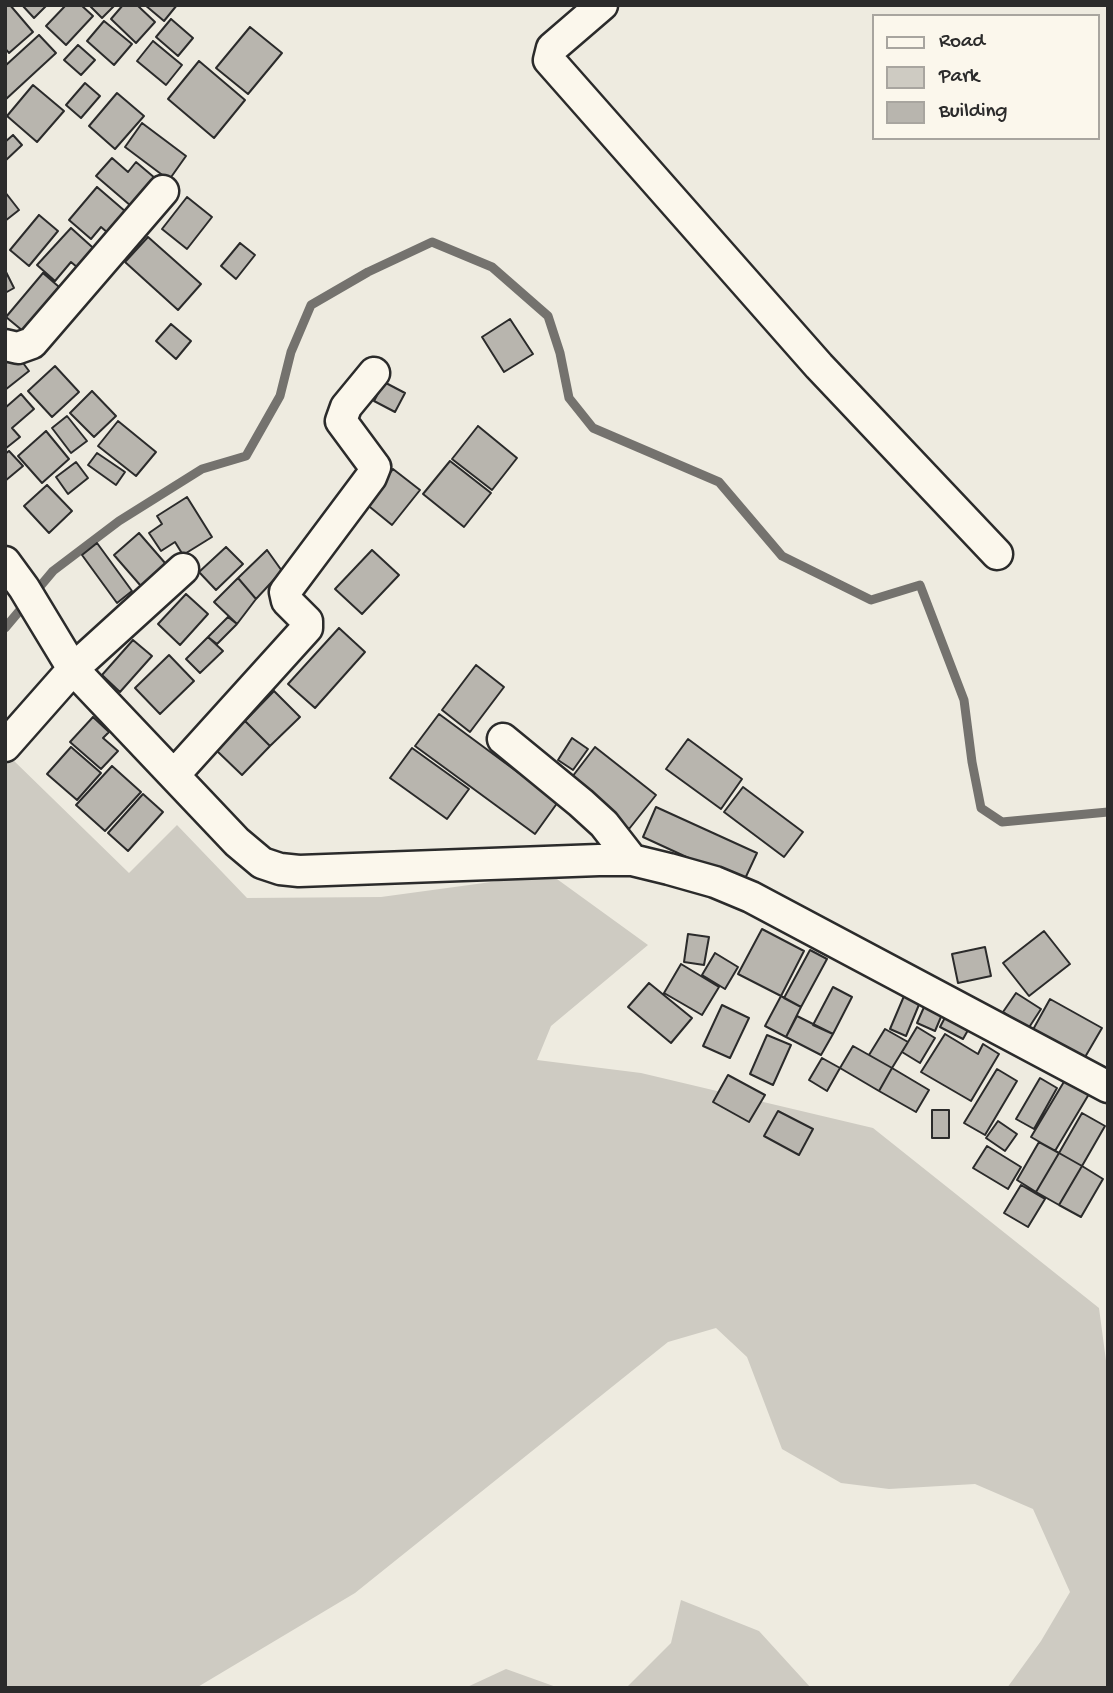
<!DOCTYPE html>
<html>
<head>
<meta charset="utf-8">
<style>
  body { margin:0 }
  #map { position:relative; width:1113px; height:1693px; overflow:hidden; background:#eeebe0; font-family:"Gochi Hand",sans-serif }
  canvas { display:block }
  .frame { position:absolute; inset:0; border:7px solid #2b2b2b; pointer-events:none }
  .legend { position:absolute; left:872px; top:14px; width:228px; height:126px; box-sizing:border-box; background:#fbf7ec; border:2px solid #a8a59f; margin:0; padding:9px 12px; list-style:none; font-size:21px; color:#2b2b2b }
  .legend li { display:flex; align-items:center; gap:14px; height:35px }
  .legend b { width:35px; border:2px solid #a8a59f }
</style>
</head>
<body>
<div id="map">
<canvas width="1113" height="1693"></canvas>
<div class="frame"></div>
<ul class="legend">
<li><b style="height:9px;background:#fbf7ec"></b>Road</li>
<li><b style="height:19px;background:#cecbc2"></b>Park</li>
<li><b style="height:19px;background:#b8b5ae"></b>Building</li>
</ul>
</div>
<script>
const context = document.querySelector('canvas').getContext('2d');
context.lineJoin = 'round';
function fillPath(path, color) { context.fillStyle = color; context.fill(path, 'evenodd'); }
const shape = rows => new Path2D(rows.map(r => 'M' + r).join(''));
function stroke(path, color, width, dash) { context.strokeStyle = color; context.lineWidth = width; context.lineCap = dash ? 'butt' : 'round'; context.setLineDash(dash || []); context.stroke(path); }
const green = shape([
  [11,758,129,873,177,825,247,898,381,897,550,874,648,945,551,1026,537,1060,641,1073,873,1128,1099,1308,1108,1376,1108,1688,1007,1688,1041,1641,1070,1592,1033,1509,975,1484,889,1489,841,1483,782,1449,747,1357,716,1328,668,1342,355,1593,196,1688,5,1688,5,767],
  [681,1600,759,1631,811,1688,626,1688,671,1643],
  [506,1669,559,1688,465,1688]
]);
const stream = shape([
  [5,628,53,571,119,521,202,469,246,456,280,396,291,352,311,305,368,272,432,242,492,267,548,316,560,353,569,398,593,428,719,482,782,556,871,600,920,585,964,700,972,762,981,808,1002,822,1108,812]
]);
const building = shape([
  [5,5,10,5,33,32,9,53,5,48,5,5],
  [22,5,47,5,34,18,22,5],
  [66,5,81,5,93,16,66,45,46,26,66,5],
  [89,5,115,5,102,18,89,5],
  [123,5,137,5,155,22,136,43,111,19,123,5],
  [145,5,177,5,164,21,145,5],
  [171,19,193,38,178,56,156,37,171,19],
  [104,21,132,44,114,65,87,41,104,21],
  [250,27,282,53,248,94,216,68,250,27],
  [39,35,56,53,5,100,5,66,39,35],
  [153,41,182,65,166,85,137,61,153,41],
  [78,45,95,60,81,75,64,60,78,45],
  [199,61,245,100,214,138,168,99,199,61],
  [85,83,100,96,81,118,66,105,85,83],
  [33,85,64,111,37,142,7,116,33,85],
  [117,93,144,116,115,149,89,126,117,93],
  [142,123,186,156,169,180,125,147,142,123],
  [13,135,22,145,5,161,5,142,13,135],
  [112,158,128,172,136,162,162,184,138,212,96,176,112,158],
  [97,187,133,218,115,239,101,227,91,239,69,220,97,187],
  [5,192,19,210,5,221,5,192],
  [187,197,212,217,187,249,162,229,187,197],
  [39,215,58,231,29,266,10,250,39,215],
  [71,228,101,255,85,274,71,262,55,281,37,265,71,228],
  [148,237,201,284,178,310,125,262,148,237],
  [240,243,255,255,236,279,221,266,240,243],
  [5,270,14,288,5,293,5,270],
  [43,273,66,293,29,336,6,317,43,273],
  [510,319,533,354,504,372,482,337,510,319],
  [171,324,191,341,176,359,156,341,171,324],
  [15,352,29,371,5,390,5,360,15,352],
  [55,366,79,392,52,417,28,391,55,366],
  [384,382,405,393,395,412,374,401,384,382],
  [92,391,116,416,94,437,70,413,92,391],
  [21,394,34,409,12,428,20,437,5,449,5,408,21,394],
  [67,416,87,441,71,453,52,428,67,416],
  [118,421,156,452,136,476,98,446,118,421],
  [478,426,517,458,492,490,452,459,478,426],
  [46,431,69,459,42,483,18,456,46,431],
  [9,451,23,466,5,481,5,454,9,451],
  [97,453,125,472,116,485,88,465,97,453],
  [450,461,491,493,464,527,423,494,450,461],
  [76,462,88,478,68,494,56,477,76,462],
  [393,469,420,490,392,525,365,503,393,469],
  [47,485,72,511,49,533,24,506,47,485],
  [187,497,212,537,183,555,175,542,161,551,149,533,162,524,157,516,187,497],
  [139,533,172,571,147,593,114,555,139,533],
  [97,543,132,591,117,603,82,555,97,543],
  [226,547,243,564,216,590,199,572,226,547],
  [267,550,282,571,256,599,238,578,267,550],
  [372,550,399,575,362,614,335,589,372,550],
  [238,578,256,599,237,624,214,602,238,578],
  [186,594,208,614,180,645,158,624,186,594],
  [228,617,237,624,217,644,208,637,228,617],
  [339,628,365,652,315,708,288,684,339,628],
  [208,637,223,651,200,673,186,659,208,637],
  [133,640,152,656,120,692,102,675,133,640],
  [169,655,194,681,160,714,135,688,169,655],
  [476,665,504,687,470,732,442,710,476,665],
  [274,691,300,717,270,746,245,721,274,691],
  [439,714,558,802,535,834,415,746,439,714],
  [93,717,109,732,103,738,118,751,101,769,70,742,93,717],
  [245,721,270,746,242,775,216,750,245,721],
  [572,738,588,749,573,770,558,760,572,738],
  [688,739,742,779,721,809,666,769,688,739],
  [71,747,101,773,77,800,47,774,71,747],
  [595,747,656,795,629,829,569,781,595,747],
  [412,748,469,789,447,819,390,778,412,748],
  [112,766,141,792,105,831,76,805,112,766],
  [743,787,803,832,784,857,724,812,743,787],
  [143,794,163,812,128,851,108,833,143,794],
  [656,807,757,853,743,883,643,837,656,807],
  [762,929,804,951,781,996,738,974,762,929],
  [1044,931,1070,964,1029,996,1003,963,1044,931],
  [688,934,709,937,704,965,684,962,688,934],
  [985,947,991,976,958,983,952,954,985,947],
  [810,950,827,959,801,1007,784,998,810,950],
  [715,953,738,967,725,989,702,975,715,953],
  [681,964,719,987,702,1015,664,993,681,964],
  [649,983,692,1018,671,1043,628,1007,649,983],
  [833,987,852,997,833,1034,813,1025,833,987],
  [907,989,923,995,906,1036,890,1029,907,989],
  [1016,993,1041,1009,1028,1029,1003,1012,1016,993],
  [781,996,801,1007,786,1037,765,1026,781,996],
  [928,998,946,1005,935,1031,917,1023,928,998],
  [1050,999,1102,1028,1081,1064,1030,1035,1050,999],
  [722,1005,749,1018,730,1058,703,1046,722,1005],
  [949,1010,972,1023,963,1039,940,1027,949,1010],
  [797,1016,833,1034,821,1055,786,1037,797,1016],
  [917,1027,935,1038,920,1063,902,1052,917,1027],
  [885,1029,908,1042,892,1068,869,1055,885,1029],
  [945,1034,978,1054,983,1044,999,1054,971,1101,921,1072,945,1034],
  [767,1035,791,1045,773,1085,750,1074,767,1035],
  [853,1046,892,1068,879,1091,840,1068,853,1046],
  [822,1058,840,1068,827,1091,809,1080,822,1058],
  [892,1068,929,1090,916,1112,879,1091,892,1068],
  [997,1069,1017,1081,985,1135,964,1123,997,1069],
  [728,1075,765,1095,749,1122,713,1102,728,1075],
  [1068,1075,1092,1089,1055,1151,1031,1137,1068,1075],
  [1040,1078,1057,1088,1034,1129,1016,1119,1040,1078],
  [932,1110,949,1110,949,1138,932,1138,932,1110],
  [778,1111,813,1129,799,1155,764,1136,778,1111],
  [1082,1113,1105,1126,1082,1166,1059,1153,1082,1113],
  [998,1121,1017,1134,1005,1151,986,1138,998,1121],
  [1039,1142,1059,1153,1036,1192,1017,1180,1039,1142],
  [987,1146,1021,1167,1008,1189,973,1168,987,1146],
  [1059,1153,1082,1166,1059,1205,1036,1192,1059,1153],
  [1082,1166,1103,1179,1081,1217,1059,1205,1082,1166],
  [1021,1185,1045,1199,1028,1227,1004,1213,1021,1185]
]);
const minor = shape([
  [602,5,552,48,549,60,819,366,997,554],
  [5,345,18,348,32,343,163,191],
  [5,562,24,588,73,669,237,842,262,863,280,869,299,871,599,860,632,860,669,869,715,882,751,897,1108,1087],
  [503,739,581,803,604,824,632,860],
  [5,746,73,669,183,569],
  [174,775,307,628,307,621,287,601,285,592,371,477,375,467,341,421,346,407,374,373]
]);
fillPath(green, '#cecbc2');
stroke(stream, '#74726e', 9);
fillPath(building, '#b8b5ae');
stroke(building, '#2b2b2b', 2);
stroke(minor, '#2b2b2b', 35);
stroke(minor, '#fbf7ec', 30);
</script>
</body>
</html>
